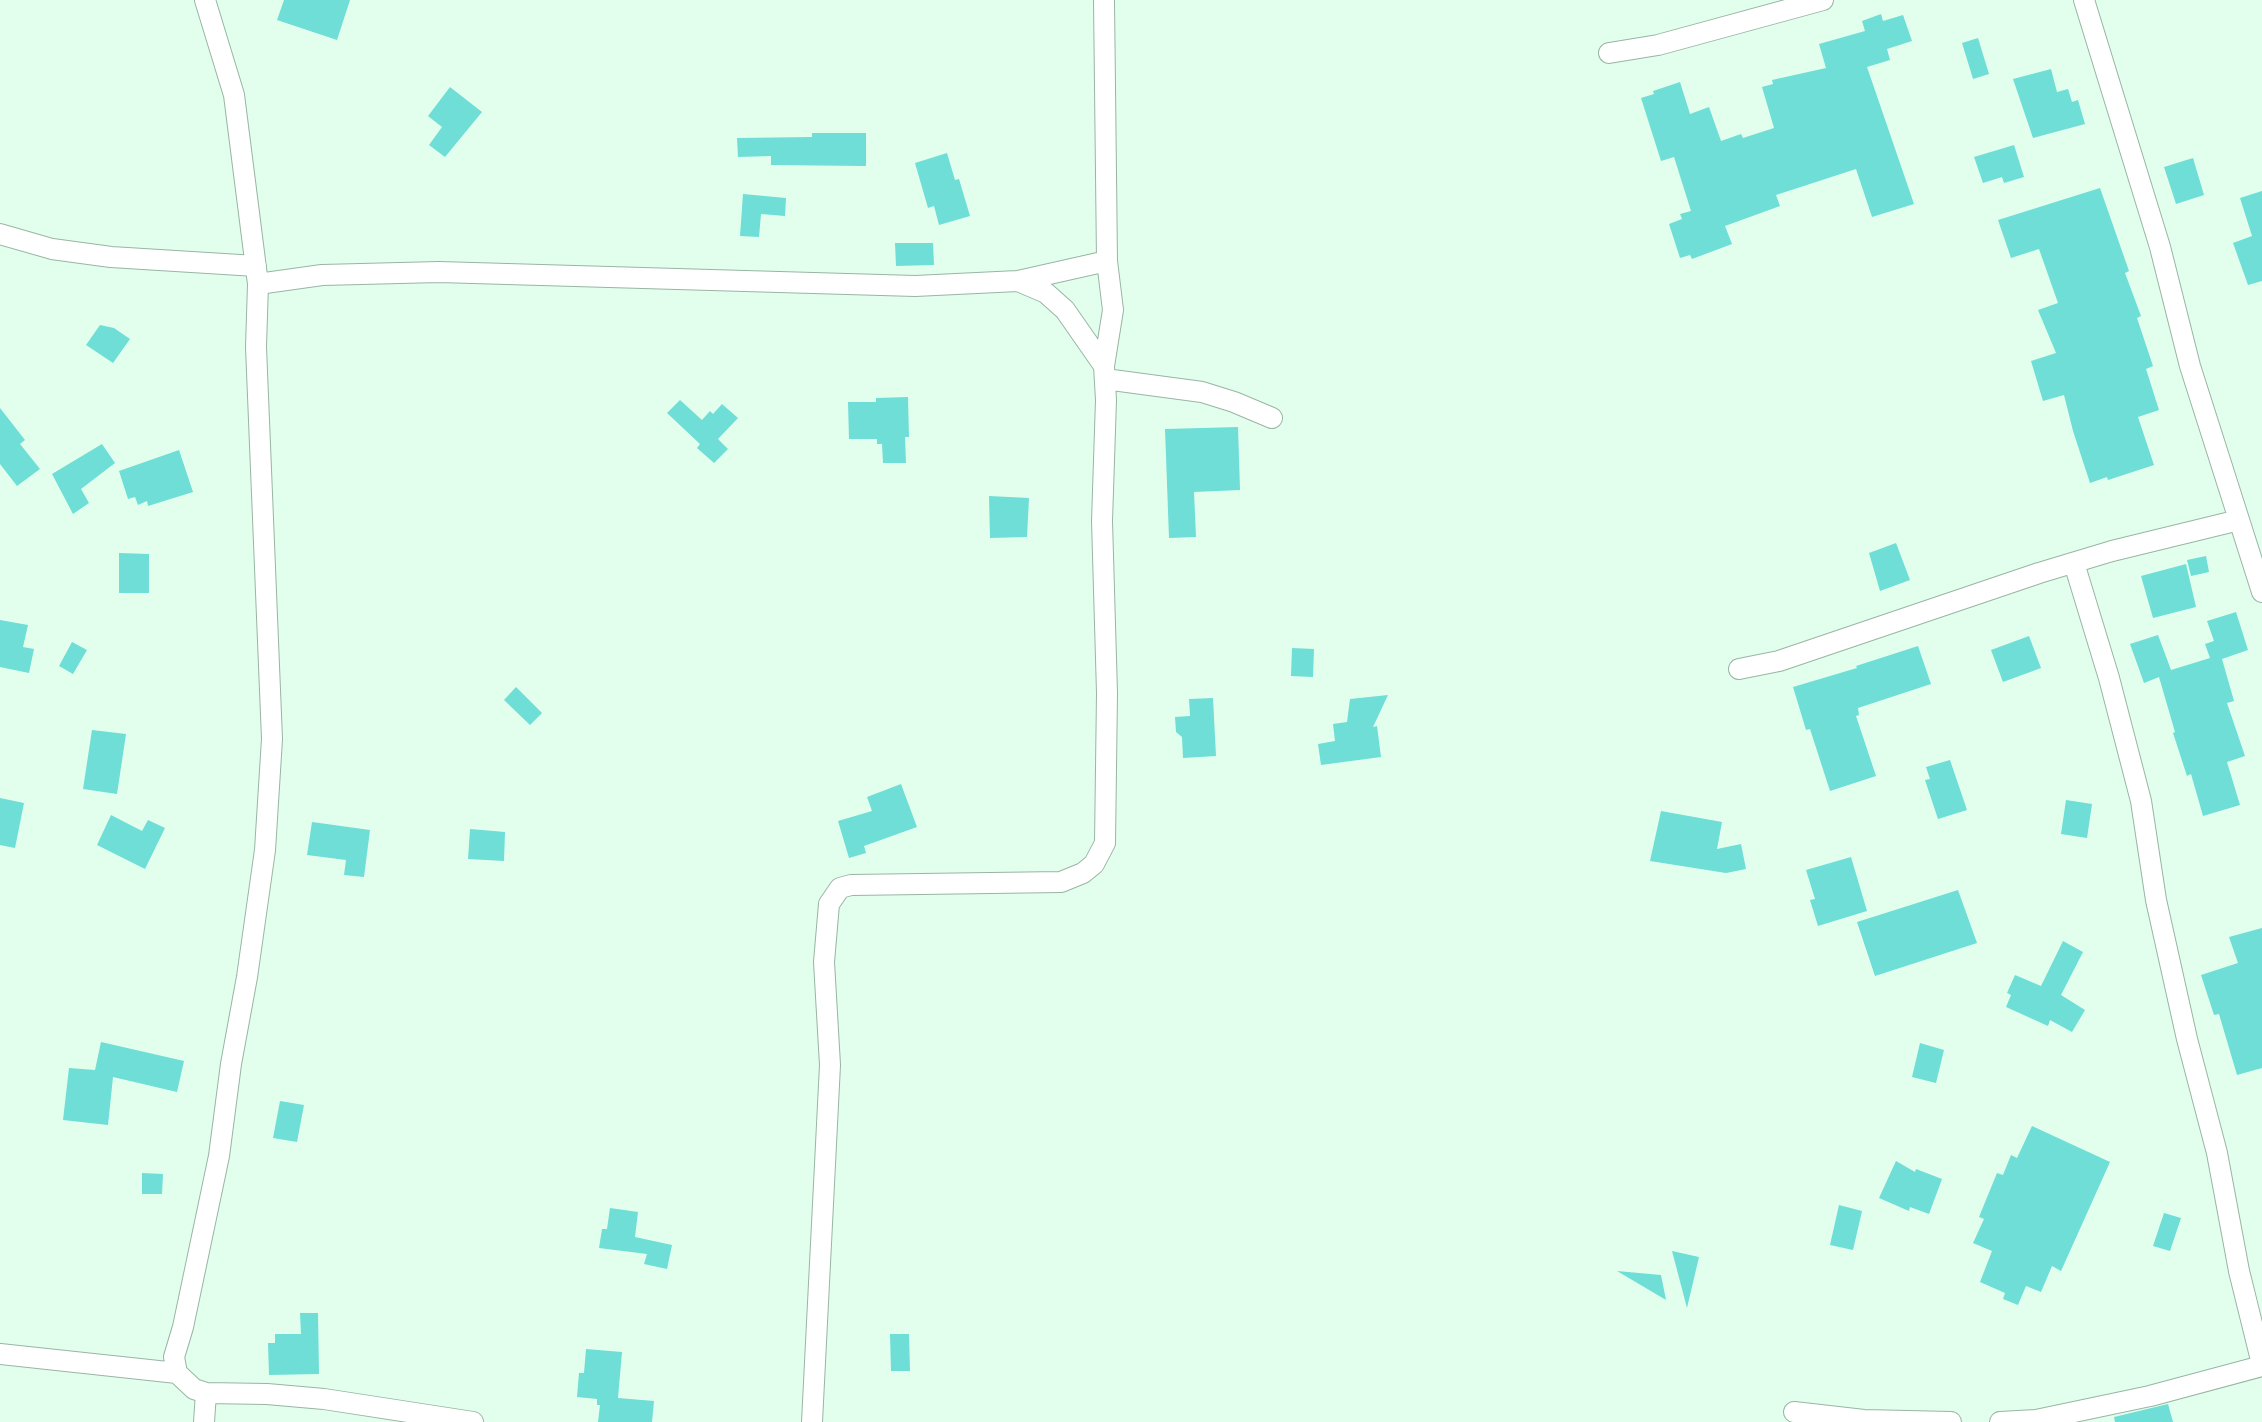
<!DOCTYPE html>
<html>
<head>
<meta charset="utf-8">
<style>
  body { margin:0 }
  canvas { display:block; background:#e1ffec }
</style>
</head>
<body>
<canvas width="2262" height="1422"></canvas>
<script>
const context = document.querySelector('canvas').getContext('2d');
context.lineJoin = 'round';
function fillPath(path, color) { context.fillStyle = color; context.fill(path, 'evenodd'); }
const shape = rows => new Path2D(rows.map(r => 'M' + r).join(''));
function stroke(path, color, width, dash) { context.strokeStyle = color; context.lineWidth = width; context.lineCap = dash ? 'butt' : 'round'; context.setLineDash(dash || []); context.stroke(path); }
const building = shape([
  [284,0,350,0,337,40,277,20],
  [1881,14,1883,21,1903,15,1912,41,1887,49,1890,60,1867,67,1914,204,1872,217,1856,169,1776,195,1780,206,1725,226,1732,244,1692,259,1690,255,1680,258,1669,224,1682,219,1680,214,1691,211,1674,157,1661,161,1641,98,1654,94,1653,91,1680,82,1690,114,1709,107,1721,141,1741,134,1743,138,1774,128,1762,87,1773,84,1772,80,1826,68,1819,44,1865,31,1862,21],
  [1978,38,1989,74,1973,79,1962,43],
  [2051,69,2057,92,2068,89,2072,102,2078,100,2085,124,2033,138,2013,79],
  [450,87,482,112,445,157,429,145,442,127,428,116],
  [812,133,866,133,866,166,771,165,771,156,738,157,737,138,812,137],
  [2014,145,2024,177,2004,183,2002,177,1983,183,1974,157],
  [947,153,955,180,959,179,970,216,939,225,934,206,928,208,915,163],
  [2193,158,2204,195,2176,204,2164,167],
  [2100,188,2129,271,2125,273,2141,316,2137,318,2153,366,2146,369,2159,410,2138,417,2154,465,2108,480,2107,477,2090,483,2073,431,2064,395,2043,401,2031,361,2056,353,2038,310,2058,303,2039,249,2011,258,1998,220],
  [2262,191,2262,281,2248,285,2233,243,2252,236,2240,198],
  [743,194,786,198,785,216,761,214,759,237,740,236],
  [895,243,933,243,934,265,896,266],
  [100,325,114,328,130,339,113,363,86,345],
  [908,397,909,437,905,437,906,463,883,463,882,444,877,444,877,439,849,439,848,402,876,402,876,398],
  [680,400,702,420,710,411,713,414,722,404,738,418,718,439,728,449,714,463,697,448,700,444,667,413],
  [0,408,25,440,20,444,40,469,17,486,0,464],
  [1238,427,1240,490,1194,492,1196,537,1169,538,1165,429],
  [102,444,115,463,81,489,89,503,73,514,52,474],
  [179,450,193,492,148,506,147,501,138,505,135,497,128,499,119,471],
  [989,496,1029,498,1027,537,990,538],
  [1896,543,1910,580,1880,591,1869,553],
  [119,553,149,554,149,593,119,593],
  [2206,556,2209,572,2191,576,2187,560],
  [2186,564,2196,607,2153,618,2141,576],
  [2236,612,2248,650,2222,659,2234,701,2227,703,2245,756,2227,762,2240,805,2203,816,2191,774,2187,776,2173,733,2175,732,2159,677,2144,683,2130,644,2158,635,2171,670,2210,658,2205,644,2214,641,2207,621],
  [0,620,28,625,23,647,34,649,29,673,0,667],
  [2029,636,2041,668,2003,682,1991,650],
  [72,642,87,650,73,674,59,666],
  [1918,646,1931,684,1858,708,1859,715,1856,716,1876,776,1830,791,1810,729,1806,730,1793,687,1857,668,1856,666],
  [1292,648,1314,649,1313,677,1291,676],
  [516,687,542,713,530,725,504,700],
  [1388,695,1373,727,1377,726,1381,757,1321,765,1318,744,1335,741,1333,724,1347,722,1350,699],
  [1213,698,1216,756,1183,758,1182,737,1176,732,1175,717,1190,716,1189,699],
  [92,730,126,734,117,794,83,789],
  [1950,760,1967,810,1938,819,1925,780,1930,779,1926,767],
  [901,784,917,827,864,846,866,853,849,858,838,821,872,811,867,797],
  [0,798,24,803,15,848,0,845],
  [2066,800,2092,804,2087,838,2061,834],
  [1661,811,1722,822,1717,849,1741,844,1746,869,1726,873,1650,861],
  [111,815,142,831,148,820,165,828,145,869,97,845],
  [312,822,370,830,364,877,344,875,346,860,307,855],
  [470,829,505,832,504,861,468,859],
  [1851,857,1867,911,1818,926,1810,900,1815,899,1806,870],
  [1958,890,1977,943,1875,976,1857,922],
  [2262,928,2262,1068,2237,1075,2219,1014,2214,1015,2201,975,2238,963,2229,937],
  [2063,941,2083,952,2061,995,2085,1010,2072,1032,2050,1020,2048,1026,2006,1007,2011,995,2007,993,2015,975,2041,986],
  [101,1042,184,1061,177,1092,113,1077,108,1125,63,1120,69,1068,95,1070],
  [1920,1043,1944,1050,1936,1083,1912,1077],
  [280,1101,304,1105,297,1142,273,1138],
  [2032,1126,2110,1162,2061,1271,2052,1266,2041,1292,2026,1286,2018,1305,2003,1299,2005,1293,1980,1282,1992,1251,1973,1243,1984,1219,1979,1217,1997,1173,2003,1175,2011,1155,2017,1158],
  [1896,1161,1915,1172,1916,1169,1942,1179,1929,1214,1910,1207,1909,1211,1879,1198],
  [142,1173,163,1174,162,1194,142,1194],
  [1839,1205,1862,1211,1853,1250,1830,1245],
  [610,1208,638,1212,635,1237,672,1245,667,1269,644,1264,647,1254,599,1248,602,1229,607,1229],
  [2164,1213,2181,1218,2170,1251,2153,1246],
  [1672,1251,1699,1257,1687,1308],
  [1617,1271,1661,1275,1666,1300],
  [300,1313,318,1313,319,1374,269,1375,268,1343,275,1343,275,1334,301,1334],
  [890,1334,909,1334,910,1371,891,1371],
  [586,1349,622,1352,618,1398,654,1401,652,1422,598,1422,600,1405,597,1405,597,1399,577,1397,579,1373,584,1373],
  [2168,1404,2173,1422,2115,1422,2114,1417]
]);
const street = shape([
  [205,0,234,95,258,284,256,347,272,739,265,850,247,977,231,1064,219,1156,183,1327,174,1357,177,1373,194,1389,206,1393,267,1394,324,1399,473,1422],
  [2084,0,2160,247,2190,366,2262,592],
  [1609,53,1658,45,1823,0],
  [0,234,52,249,111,257,256,266],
  [1018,281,1046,293,1065,310,1104,366],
  [258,284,322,275,439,272,915,286,1018,281,1107,261],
  [1105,379,1202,392,1234,402,1272,418],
  [2074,563,2109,678,2141,801,2156,900,2187,1039,2217,1153,2239,1271,2262,1364],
  [1739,669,1779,661,2039,573,2112,551,2239,520],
  [0,1354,177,1373],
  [1794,1412,1864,1420,1951,1422],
  [204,1422,206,1393],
  [812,1422,830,1065,824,962,829,904,840,888,851,885,1061,882,1083,873,1094,864,1105,843,1107,693,1102,521,1106,400,1104,366,1113,310,1107,261,1104,0],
  [2000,1422,2036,1420,2150,1396,2262,1366]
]);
fillPath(building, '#6eded7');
stroke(street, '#99b5a4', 22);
stroke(street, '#fff', 20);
</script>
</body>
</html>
